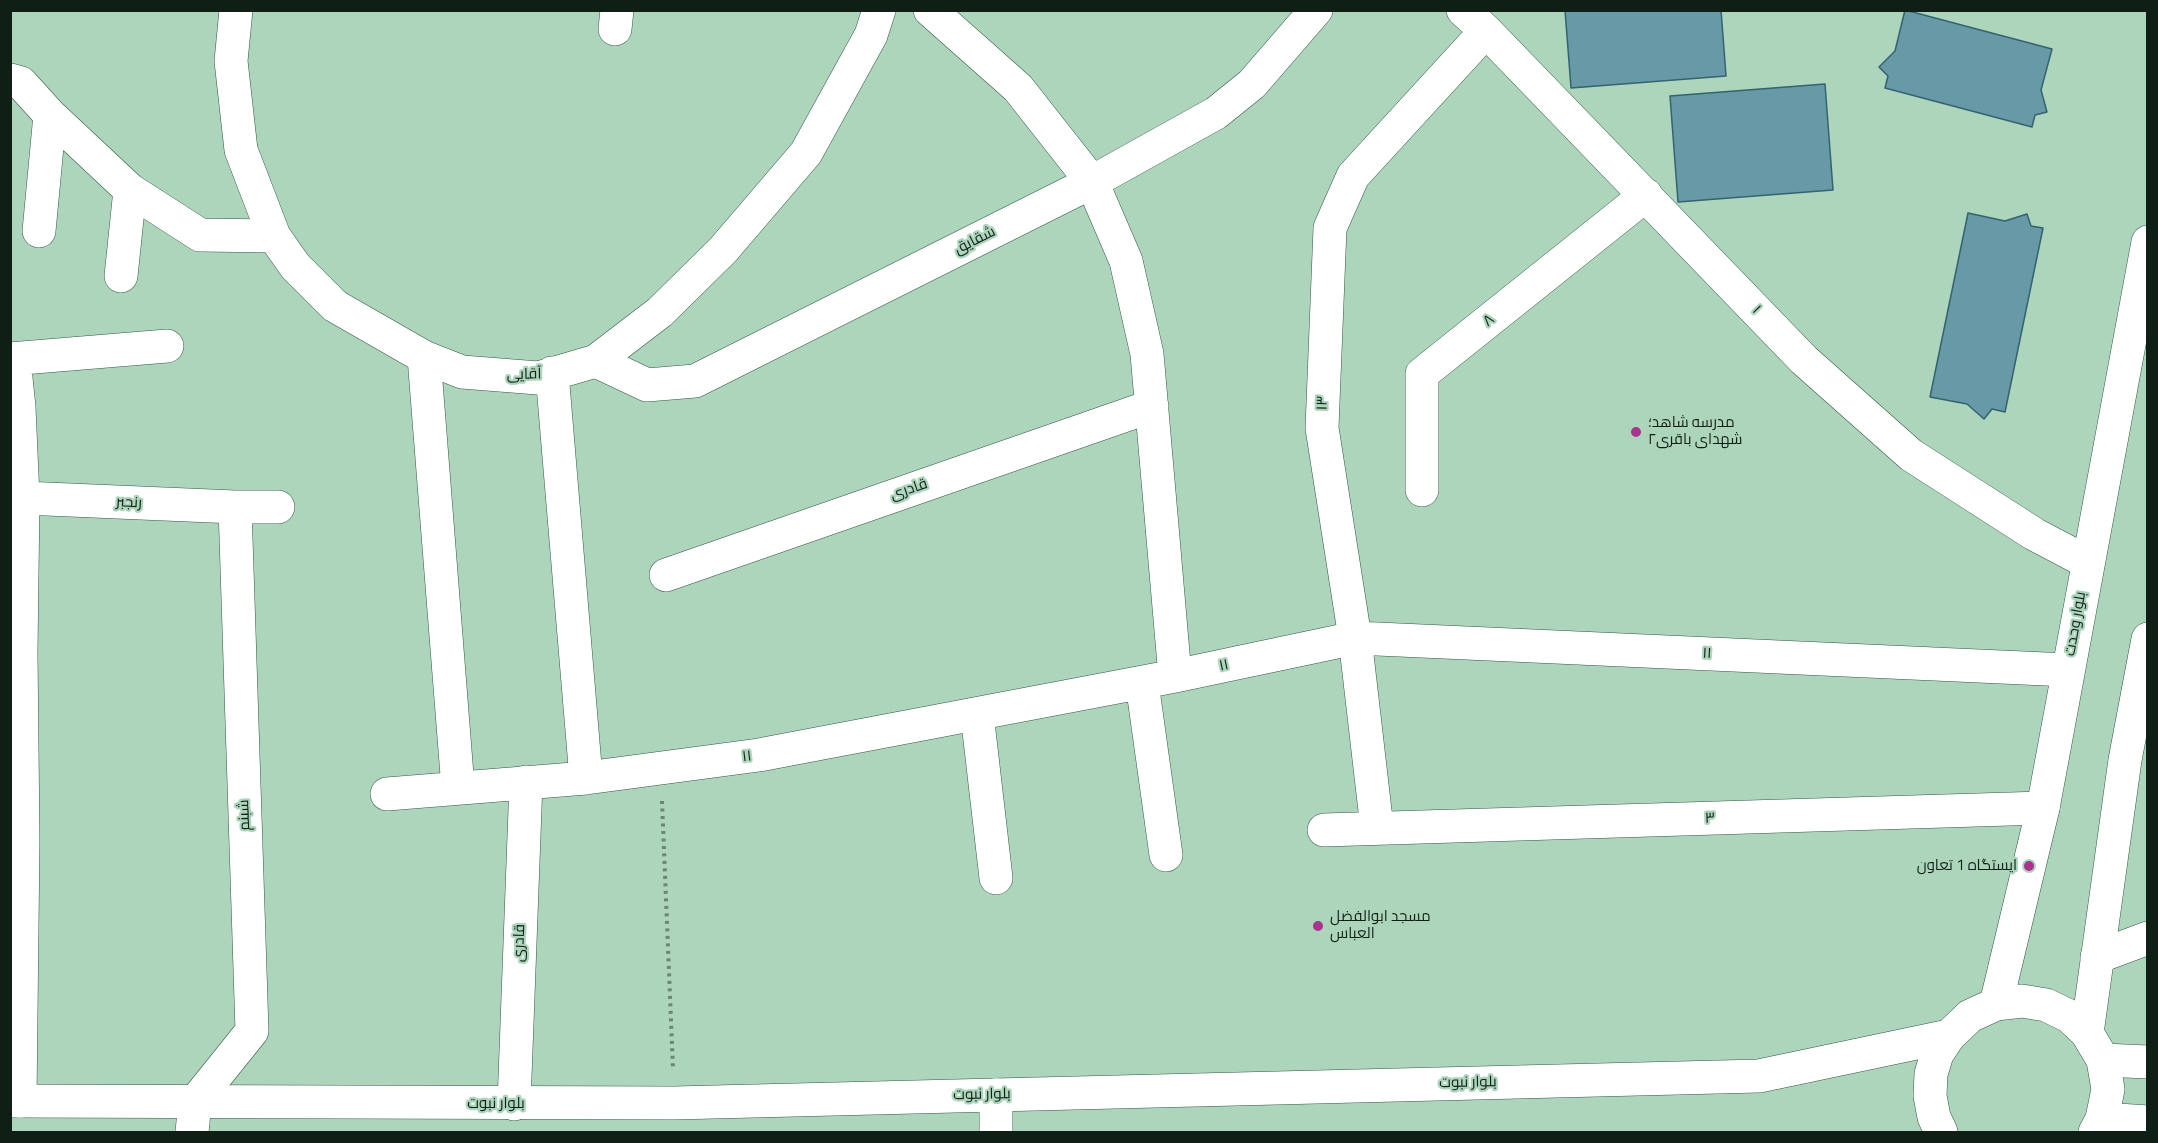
<!DOCTYPE html>
<html>
<head>
<meta charset="utf-8">
<style>
  body { margin:0 }
  #map { position:relative; width:2158px; height:1143px; overflow:hidden; background:#acd5bb; font-family:"Titillium Web",sans-serif }
  canvas { display:block }
  .frame { position:absolute; inset:0; border:12px solid #101f16; pointer-events:none }
</style>
</head>
<body>
<div id="map">
<canvas width="2158" height="1143"></canvas>
<div class="frame"></div>
</div>
<script>
const context = document.querySelector('canvas').getContext('2d');
context.lineJoin = 'round';
function fillPath(path, color) { context.fillStyle = color; context.fill(path, 'evenodd'); }
const shape = rows => new Path2D(rows.map(r => 'M' + r).join(''));
function stroke(path, color, width, dash) { context.strokeStyle = color; context.lineWidth = width; context.lineCap = dash ? 'butt' : 'round'; context.setLineDash(dash || []); context.stroke(path); }
function write(font, color, halo, rows, align = 'center') {
  context.font = font + ' "Titillium Web",Cairo,sans-serif'; context.lineWidth = 4.5; context.setLineDash([]); context.textBaseline = 'middle'; context.strokeStyle = halo; context.fillStyle = color; for (const [text, x, y, turn = 0] of rows) {
    context.save(); context.translate(x, y); context.rotate((+turn || 0) * Math.PI / 180); context.textAlign = isNaN(turn) ? turn : align; if (halo) context.strokeText(text, 0, 0); context.fillText(text, 0, 0); context.restore();
  }
}
const building = shape([
  [1565,10,1721,10,1726,76,1571,88,1565,10],
  [1905,10,2052,49,2041,90,2047,112,2035,115,2032,127,1885,88,1888,76,1879,67,1895,51,1905,10],
  [1825,84,1833,190,1678,202,1670,96,1825,84],
  [1968,213,2005,221,2027,214,2031,226,2043,228,2005,412,1992,409,1984,419,1967,404,1930,397,1968,213]
]);
const path = shape([
  [662,801,673,1069]
]);
const minor = shape([
  [236,10,231,61,241,150,274,236,295,266,335,306,424,357,462,372,538,378,596,361,660,312,723,250,806,153,871,35,879,10],
  [930,10,1018,88,1092,182,1126,261,1147,354,1175,676],
  [1463,10,1486,31,1804,360,1911,455,2034,534,2087,562],
  [615,29,617,10],
  [10,80,21,83,50,115,130,190,200,235,274,236],
  [39,231,50,115],
  [121,276,130,190],
  [424,357,458,788],
  [10,359,167,346],
  [14,359,19,407,23,498,21,652,23,841,20,1101],
  [596,361,647,385,695,381,1092,182,1216,113,1252,84,1316,10],
  [552,373,586,778],
  [1422,490,1422,374,1646,195],
  [23,498,235,507,278,507],
  [666,575,1152,406],
  [1142,683,1166,855],
  [977,714,996,878],
  [387,794,586,778,759,755,1175,676,1355,638,2068,670],
  [1377,828,1355,638,1322,428,1330,228,1353,176,1486,31],
  [1324,830,2043,808],
  [2097,957,2148,938],
  [2103,1060,2148,1062],
  [996,1095,996,1132],
  [514,1104,526,782],
  [2102,1119,2148,1122],
  [192,1132,195,1102,252,1031,235,507]
]);
const major = shape([
  [1996,1004,2043,808,2148,242],
  [2087,1033,2125,760,2148,639],
  [10,1101,674,1103,1759,1076,1949,1036],
  [1941,1132,1934,1117,1930,1096,1931,1074,1937,1054,1949,1036,1970,1016,1996,1004,2022,1001,2046,1005,2069,1016,2087,1033,2103,1060,2108,1089,2102,1119,2095,1132]
]);
const markers = [
  [1636,432,6,"#a7358f"],
  [2029,866,6,"#a7358f"],
  [1318,926,6,"#a7358f"]
];
const streetNames = [
  ["شقایق",975,241,-27],
  ["۱",1756,310,46],
  ["۸",1489,321,-39],
  ["آقایی",524,375,-1],
  ["۱۳",1323,403,-88],
  ["قادری",909,490,-19],
  ["رنجبر",129,503,3],
  ["بلوار وحدت",2076,624,-80],
  ["۱۱",1707,654,3],
  ["۱۱",1224,666,-12],
  ["۱۱",747,757,-7],
  ["شبنم",245,815,-92],
  ["۳",1710,819,-2],
  ["قادری",520,943,-88],
  ["بلوار نبوت",1468,1083,-1],
  ["بلوار نبوت",982,1095,-1],
  ["بلوار نبوت",496,1104]
];
const poiNames = [
  ["مدرسه شاهد؛",1648,423],
  ["شهدای باقری۲",1648,440],
  ["ایستگاه 1 تعاون",2017,866,"right"],
  ["مسجد ابوالفضل",1330,917],
  ["العباس",1330,934]
];
fillPath(building, '#6799a6');
stroke(building, '#336370', 1.5);
stroke(minor, '#325842', 34);
stroke(major, '#325842', 34);
stroke(path, '#698774', 4, [3, 4.5]);
stroke(minor, '#fff', 33);
stroke(major, '#fff', 33);
for (const [x, y, r, color] of markers) { const dot = new Path2D(); dot.arc(x, y, r, 0, 2 * Math.PI); context.fillStyle = color; context.fill(dot); stroke(dot, '#acd5bb', 2); }
write('15px', '#101f16', '#acd5bb', streetNames);
write('15px', '#101f16', '#acd5bb', poiNames, 'left');
</script>
</body>
</html>
